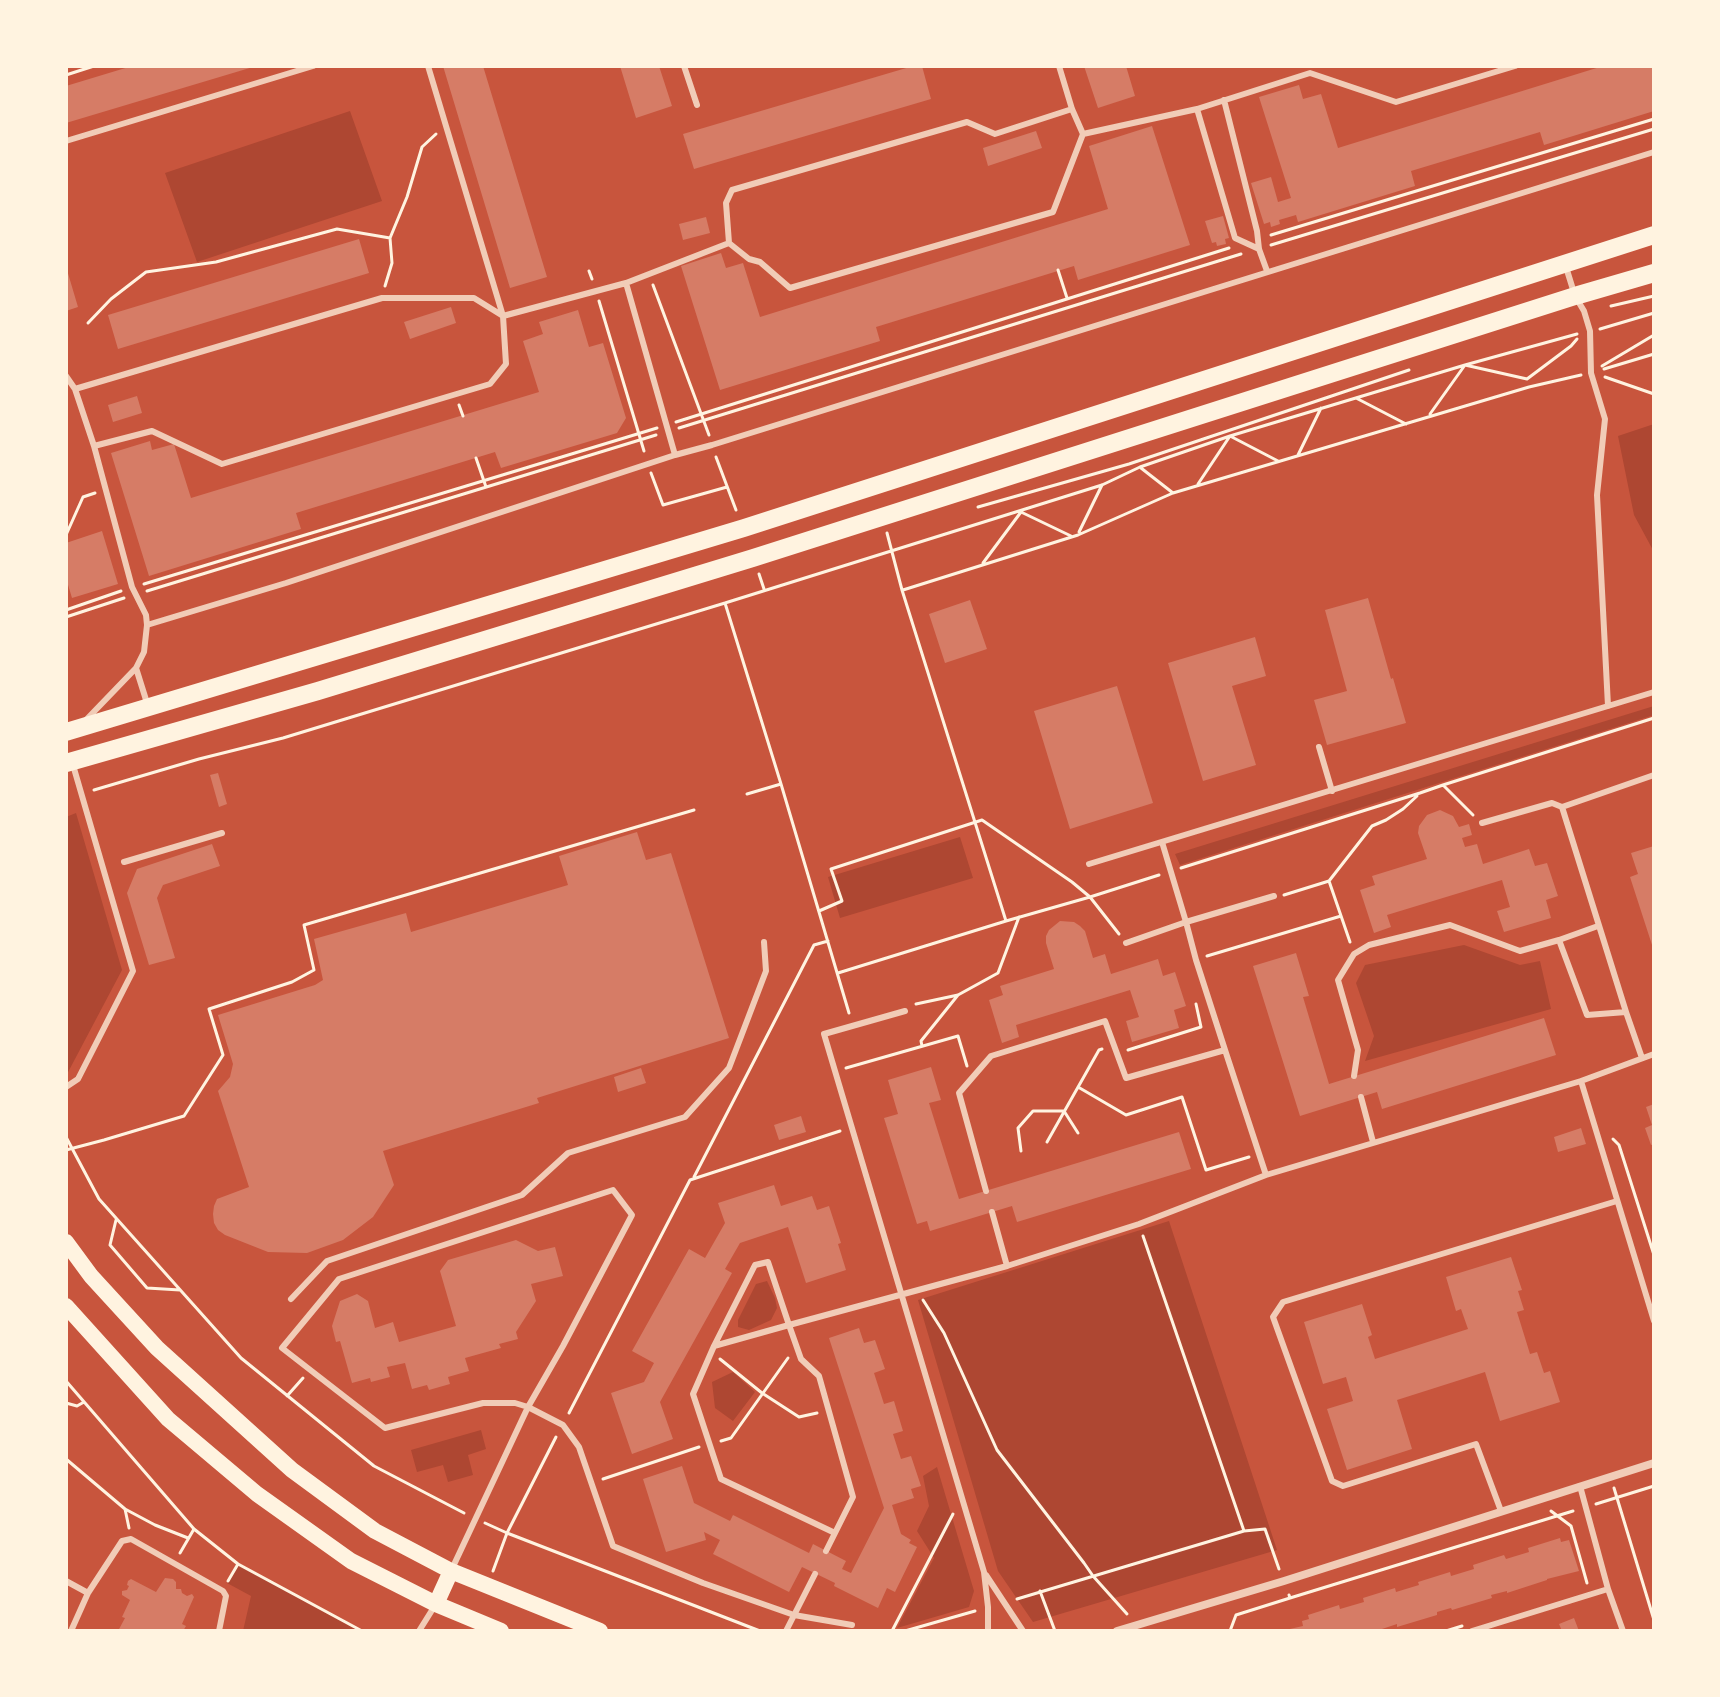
<!DOCTYPE html>
<html>
<head>
<meta charset="utf-8">
<style>
  body { margin:0 }
  #map { position:relative; width:1720px; height:1697px; overflow:hidden; background:#c8553d; font-family:"DejaVu Sans",sans-serif }
  canvas { display:block }
  .frame { position:absolute; inset:0; border:68px solid #fff3e0; pointer-events:none }
</style>
</head>
<body>
<div id="map">
<canvas width="1720" height="1697"></canvas>
<div class="frame"></div>
</div>
<script>
const context = document.querySelector('canvas').getContext('2d');
context.lineJoin = 'round';
function fillPath(path, color) { context.fillStyle = color; context.fill(path, 'evenodd'); }
const shape = rows => new Path2D(rows.map(r => 'M' + r).join(''));
function stroke(path, color, width, dash) { context.strokeStyle = color; context.lineWidth = width; context.lineCap = dash ? 'butt' : 'round'; context.setLineDash(dash || []); context.stroke(path); }
const green = shape([
  [350,111,382,201,197,262,165,173],
  [1654,424,1654,552,1634,515,1618,436],
  [1654,706,1654,715,1180,865,1175,854],
  [76,813,122,970,66,1076,66,817],
  [960,837,973,878,840,918,828,877],
  [1464,945,1520,965,1540,961,1551,1009,1365,1061,1374,1036,1356,983,1365,965],
  [1169,1221,1277,1550,1033,1622,998,1571,918,1300],
  [767,1281,775,1298,777,1308,771,1320,749,1330,738,1327,738,1320,756,1284],
  [733,1372,755,1392,733,1421,715,1408,712,1382],
  [481,1430,486,1449,468,1455,473,1475,448,1482,443,1465,417,1472,411,1450],
  [937,1467,974,1591,969,1607,897,1628,934,1558,917,1531,929,1506,923,1476],
  [238,1564,362,1631,243,1631,251,1596,227,1583]
]);
const building = shape([
  [132,66,253,66,253,67,66,123,66,86],
  [443,66,483,66,547,277,510,288],
  [620,66,659,66,672,106,636,118],
  [913,66,922,66,931,99,694,169,683,134],
  [1084,66,1126,66,1135,96,1098,108],
  [1603,66,1654,66,1654,111,1544,145,1540,132,1411,171,1415,186,1298,222,1296,215,1279,220,1280,224,1271,227,1270,222,1264,224,1251,183,1271,177,1278,202,1291,198,1259,97,1299,85,1303,99,1321,94,1338,148],
  [1152,126,1190,245,1078,280,1074,266,876,327,880,341,720,390,681,266,721,253,726,268,743,263,760,317,1108,209,1089,146],
  [1036,131,1042,148,988,166,983,148],
  [1223,216,1229,238,1225,239,1226,244,1217,246,1216,242,1212,243,1205,221],
  [706,217,710,233,683,240,679,224],
  [359,239,369,273,118,349,108,315],
  [67,270,78,307,66,311,66,271],
  [451,307,456,323,410,339,404,322],
  [578,310,589,347,603,343,626,418,617,433,501,468,495,452,296,513,301,529,149,576,111,453,150,441,152,450,174,444,191,498,539,392,523,341,543,334,539,322],
  [137,396,142,413,113,422,108,405],
  [102,531,118,584,72,598,66,578,66,543],
  [1368,598,1391,679,1393,678,1406,723,1327,745,1314,700,1347,691,1325,610],
  [970,600,987,649,945,663,929,614],
  [1255,637,1266,676,1232,686,1256,765,1203,781,1168,663],
  [1117,686,1153,803,1070,829,1034,711],
  [218,773,227,804,219,807,210,775],
  [1440,810,1453,816,1459,827,1469,824,1472,835,1462,838,1465,847,1477,844,1483,864,1529,849,1535,866,1547,863,1558,896,1546,900,1551,918,1504,932,1497,911,1510,907,1502,880,1387,915,1391,927,1374,933,1360,890,1375,885,1372,876,1427,859,1418,833,1419,826,1427,815],
  [637,832,646,860,671,853,729,1038,537,1098,539,1103,383,1151,394,1185,373,1217,343,1240,307,1253,268,1252,225,1235,218,1230,214,1223,213,1214,214,1206,217,1199,249,1187,218,1091,230,1077,233,1064,218,1015,315,985,323,980,314,939,406,913,411,932,568,885,559,856],
  [212,844,220,866,163,885,157,898,175,958,149,965,127,893,137,869],
  [1654,846,1654,948,1653,948,1630,877,1638,874,1631,853],
  [1060,921,1074,922,1080,926,1085,931,1093,958,1105,954,1111,974,1158,959,1163,976,1175,972,1186,1006,1174,1010,1179,1028,1132,1042,1126,1021,1139,1017,1130,990,1016,1025,1019,1037,1002,1043,989,1000,1003,995,1000,986,1054,969,1046,943,1046,936,1049,930],
  [1296,953,1309,996,1303,997,1329,1084,1544,1018,1556,1055,1382,1109,1377,1092,1300,1116,1253,966],
  [931,1067,941,1100,929,1103,959,1199,1179,1132,1191,1169,1017,1222,1012,1206,930,1231,927,1221,917,1224,884,1118,898,1114,888,1080],
  [641,1068,646,1083,618,1092,614,1077],
  [1654,1104,1654,1144,1651,1145,1645,1128,1652,1125,1646,1107],
  [801,1116,806,1132,779,1140,774,1125],
  [1581,1128,1586,1144,1558,1152,1554,1137],
  [774,1185,781,1206,812,1196,817,1210,829,1206,841,1243,838,1244,846,1270,806,1283,788,1227,740,1243,725,1269,732,1273,660,1402,673,1439,632,1454,611,1393,644,1382,654,1363,632,1351,689,1249,705,1258,725,1223,718,1203],
  [516,1240,538,1251,555,1247,563,1276,531,1284,536,1301,516,1332,518,1339,499,1344,501,1348,465,1358,469,1371,448,1377,450,1384,429,1390,427,1385,412,1389,405,1363,387,1367,390,1377,371,1382,370,1378,352,1383,340,1341,336,1342,332,1326,340,1301,357,1294,368,1301,375,1328,393,1322,399,1342,456,1326,440,1271,448,1260],
  [1511,1257,1522,1290,1518,1291,1524,1310,1517,1312,1530,1354,1537,1352,1544,1373,1550,1371,1560,1402,1500,1421,1485,1372,1397,1400,1412,1449,1347,1470,1327,1409,1353,1401,1346,1377,1323,1384,1304,1322,1362,1304,1372,1335,1368,1337,1375,1359,1468,1329,1461,1309,1456,1311,1446,1277],
  [859,1328,864,1343,875,1340,885,1369,874,1373,884,1404,894,1401,903,1431,893,1434,901,1459,911,1456,921,1486,911,1489,914,1498,892,1505,901,1534,911,1540,909,1543,917,1547,895,1592,887,1588,878,1608,834,1586,835,1583,802,1567,789,1592,713,1554,720,1540,704,1532,706,1540,666,1552,643,1479,682,1466,694,1503,730,1521,733,1515,809,1553,813,1544,846,1561,842,1569,851,1573,884,1508,829,1338],
  [1560,1538,1561,1542,1569,1540,1579,1571,1547,1579,1547,1580,1507,1593,1507,1591,1491,1595,1492,1598,1452,1610,1451,1608,1437,1612,1437,1615,1397,1627,1397,1624,1382,1629,1382,1631,1281,1631,1303,1626,1302,1621,1309,1619,1308,1615,1339,1605,1340,1609,1364,1602,1363,1598,1395,1588,1396,1592,1419,1585,1418,1582,1450,1572,1451,1576,1474,1569,1473,1565,1504,1555,1506,1559,1529,1552,1528,1548],
  [165,1578,173,1579,176,1582,176,1589,181,1589,182,1593,187,1596,192,1594,194,1597,182,1624,186,1626,183,1631,118,1631,125,1618,122,1617,130,1600,122,1595,122,1591,127,1590,129,1586,127,1585,128,1581,131,1579,156,1592],
  [1574,1618,1579,1631,1562,1631,1559,1624]
]);
const path = shape([
  [66,75,94,66],
  [1271,235,1654,119],
  [390,238,407,197,422,147,436,134],
  [1271,245,1654,129],
  [1058,270,1067,298],
  [589,271,592,279],
  [653,285,709,435],
  [599,301,644,451],
  [1611,306,1654,296],
  [88,323,111,299,146,272,216,262,337,229,390,238,392,263,385,286],
  [1600,329,1654,313],
  [1602,366,1654,335],
  [1604,369,1654,354],
  [1605,377,1654,394],
  [1356,398,1406,424],
  [459,405,463,416],
  [1430,414,1465,365,1527,379,1571,346,1577,339],
  [676,422,1229,248],
  [679,428,1241,254],
  [1298,455,1321,408],
  [716,457,736,510],
  [476,458,486,487],
  [1141,468,1173,493],
  [651,473,663,505,727,487],
  [1198,484,1230,436,1278,461],
  [978,507,1129,464,1409,370],
  [1079,532,1102,485],
  [887,533,902,590,1006,921,1090,897,1119,934],
  [66,535,83,497,95,493],
  [983,563,1021,512,1071,536],
  [759,574,764,589],
  [144,584,657,428],
  [903,590,1078,535,1173,493,1529,387,1581,375],
  [147,591,656,435],
  [725,603,781,784,849,1013],
  [66,610,121,591],
  [66,617,124,598],
  [1443,785,1473,815],
  [94,790,199,759,283,738,725,603,1102,485,1140,467,1230,436,1465,365,1577,334],
  [747,794,781,784],
  [1181,868,1420,793,1443,785,1654,718],
  [1329,881,1350,942],
  [1284,895,1329,881,1372,826,1386,820,1403,809,1417,796],
  [819,911,842,901,831,869,982,820,1072,882,1090,897,1159,875],
  [1207,956,1341,916],
  [838,973,1006,921],
  [916,1004,958,995,998,973,1019,917],
  [922,1046,921,1041,958,995],
  [1128,1050,1201,1027,1196,1004],
  [846,1068,958,1036,967,1066],
  [1078,1087,1126,1115,1182,1097,1206,1170,1249,1157],
  [66,1137,99,1199,241,1358,374,1466,464,1513],
  [1613,1139,1619,1145,1654,1255],
  [1047,1142,1099,1050,1102,1049],
  [66,1150,104,1140,184,1116,223,1055,209,1009,292,982,314,970,304,925,694,810],
  [1021,1151,1018,1128,1033,1111,1064,1111,1078,1133],
  [694,1177,814,945,828,941],
  [116,1220,110,1245,147,1288,180,1290],
  [1143,1236,1244,1531],
  [923,1300,944,1333,997,1450,1084,1563,1093,1576,1127,1614],
  [720,1359,762,1393,799,1417,817,1413],
  [66,1381,194,1529,238,1564,362,1631],
  [287,1396,303,1378],
  [66,1403,77,1406,84,1402],
  [569,1413,690,1180,840,1131],
  [721,1441,731,1438,788,1358],
  [66,1459,125,1509,155,1525,188,1538],
  [603,1479,699,1447],
  [1614,1488,1654,1620],
  [1596,1504,1654,1486],
  [125,1509,129,1528],
  [1551,1511,1571,1526,1587,1583],
  [485,1523,507,1533,760,1631],
  [180,1553,194,1529],
  [493,1571,507,1533,556,1437],
  [228,1581,238,1564],
  [1040,1591,1055,1631],
  [1290,1598,1573,1511],
  [1017,1599,1244,1531,1265,1529,1279,1569],
  [892,1631,953,1514],
  [905,1631,975,1611],
  [1230,1631,1236,1615,1290,1598,1289,1595],
  [1446,1631,1462,1626]
]);
const service = shape([
  [428,66,503,316],
  [684,66,697,105],
  [1059,66,1072,109,1083,134,1197,109,1310,73,1396,102,1515,66],
  [1224,100,1257,231,1259,249,1267,271],
  [1197,109,1235,238,1259,249],
  [66,141,313,66],
  [729,243,726,203,732,190,967,122,995,134,1072,109],
  [1566,267,1575,296,1584,311,1590,331,1591,373,1605,419,1597,495,1608,706],
  [66,376,75,389,94,446,132,587,146,615,147,625],
  [75,389,382,298,474,298,503,316],
  [94,446,152,431,222,464,490,384,506,364,503,316,626,283],
  [675,455,626,283,729,243,749,259,760,262,790,288,1053,212,1083,134],
  [136,668,147,703],
  [85,721,136,668,144,652,147,625,286,583,675,455,712,445,1654,152],
  [1319,747,1332,791],
  [1562,807,1654,775],
  [1482,823,1552,803,1562,807,1626,1012],
  [1162,842,1186,922,1274,896],
  [124,862,222,833],
  [1089,864,1654,692],
  [1559,940,1598,926],
  [905,1011,824,1034,984,1572,988,1607,988,1631],
  [1225,1050,1266,1175],
  [1354,1076,1358,1050,1338,980,1354,954,1369,945,1450,925,1520,951,1559,940,1587,1015,1626,1012,1642,1058],
  [1581,1081,1654,1054],
  [66,1087,78,1079,133,971,73,765],
  [1361,1097,1373,1142],
  [986,1191,959,1093,991,1056,1105,1021,1126,1078,1225,1050,1196,960,1186,922,1126,943],
  [992,1212,1007,1266],
  [291,1299,327,1261,522,1195,568,1153,685,1117,729,1068,766,971,764,942],
  [714,1346,755,1265,768,1262,789,1325,714,1346,693,1394,721,1479,835,1533],
  [1501,1511,1476,1444,1343,1486,1332,1481,1273,1317,1283,1302,1617,1201],
  [826,1551,853,1497,819,1376,801,1359,789,1325,1007,1266,1139,1224,1266,1175,1581,1081,1654,1321],
  [451,1571,528,1407,563,1346,632,1215,613,1190,339,1279,282,1348,385,1428,483,1403,515,1403,528,1407,563,1425,579,1447,613,1546,703,1583,794,1615,852,1625],
  [986,1575,1023,1631],
  [66,1581,88,1593],
  [1608,1589,1623,1631],
  [71,1631,88,1593,122,1541,131,1539,223,1591,226,1596,219,1631],
  [419,1631,434,1607],
  [786,1631,815,1574],
  [1472,1631,1608,1589,1580,1486]
]);
const minor = shape([
  [1117,1631,1284,1581,1654,1463]
]);
const secondary = shape([
  [66,1242,91,1276,157,1348,292,1470,375,1531,451,1571,600,1631],
  [66,1306,168,1419,257,1494,351,1561,436,1604,501,1631],
  [436,1604,451,1571]
]);
const primary = shape([
  [66,732,744,528,1654,235],
  [66,763,318,691,753,558,1575,296,1654,273]
]);
fillPath(green, '#ae4732');
fillPath(building, '#d67c66');
stroke(path, '#fff3e0', 3);
stroke(service, '#f1ccb7', 6);
stroke(minor, '#f1ccb7', 8);
stroke(secondary, '#fff3e0', 16);
stroke(primary, '#fff3e0', 18);
</script>
</body>
</html>
